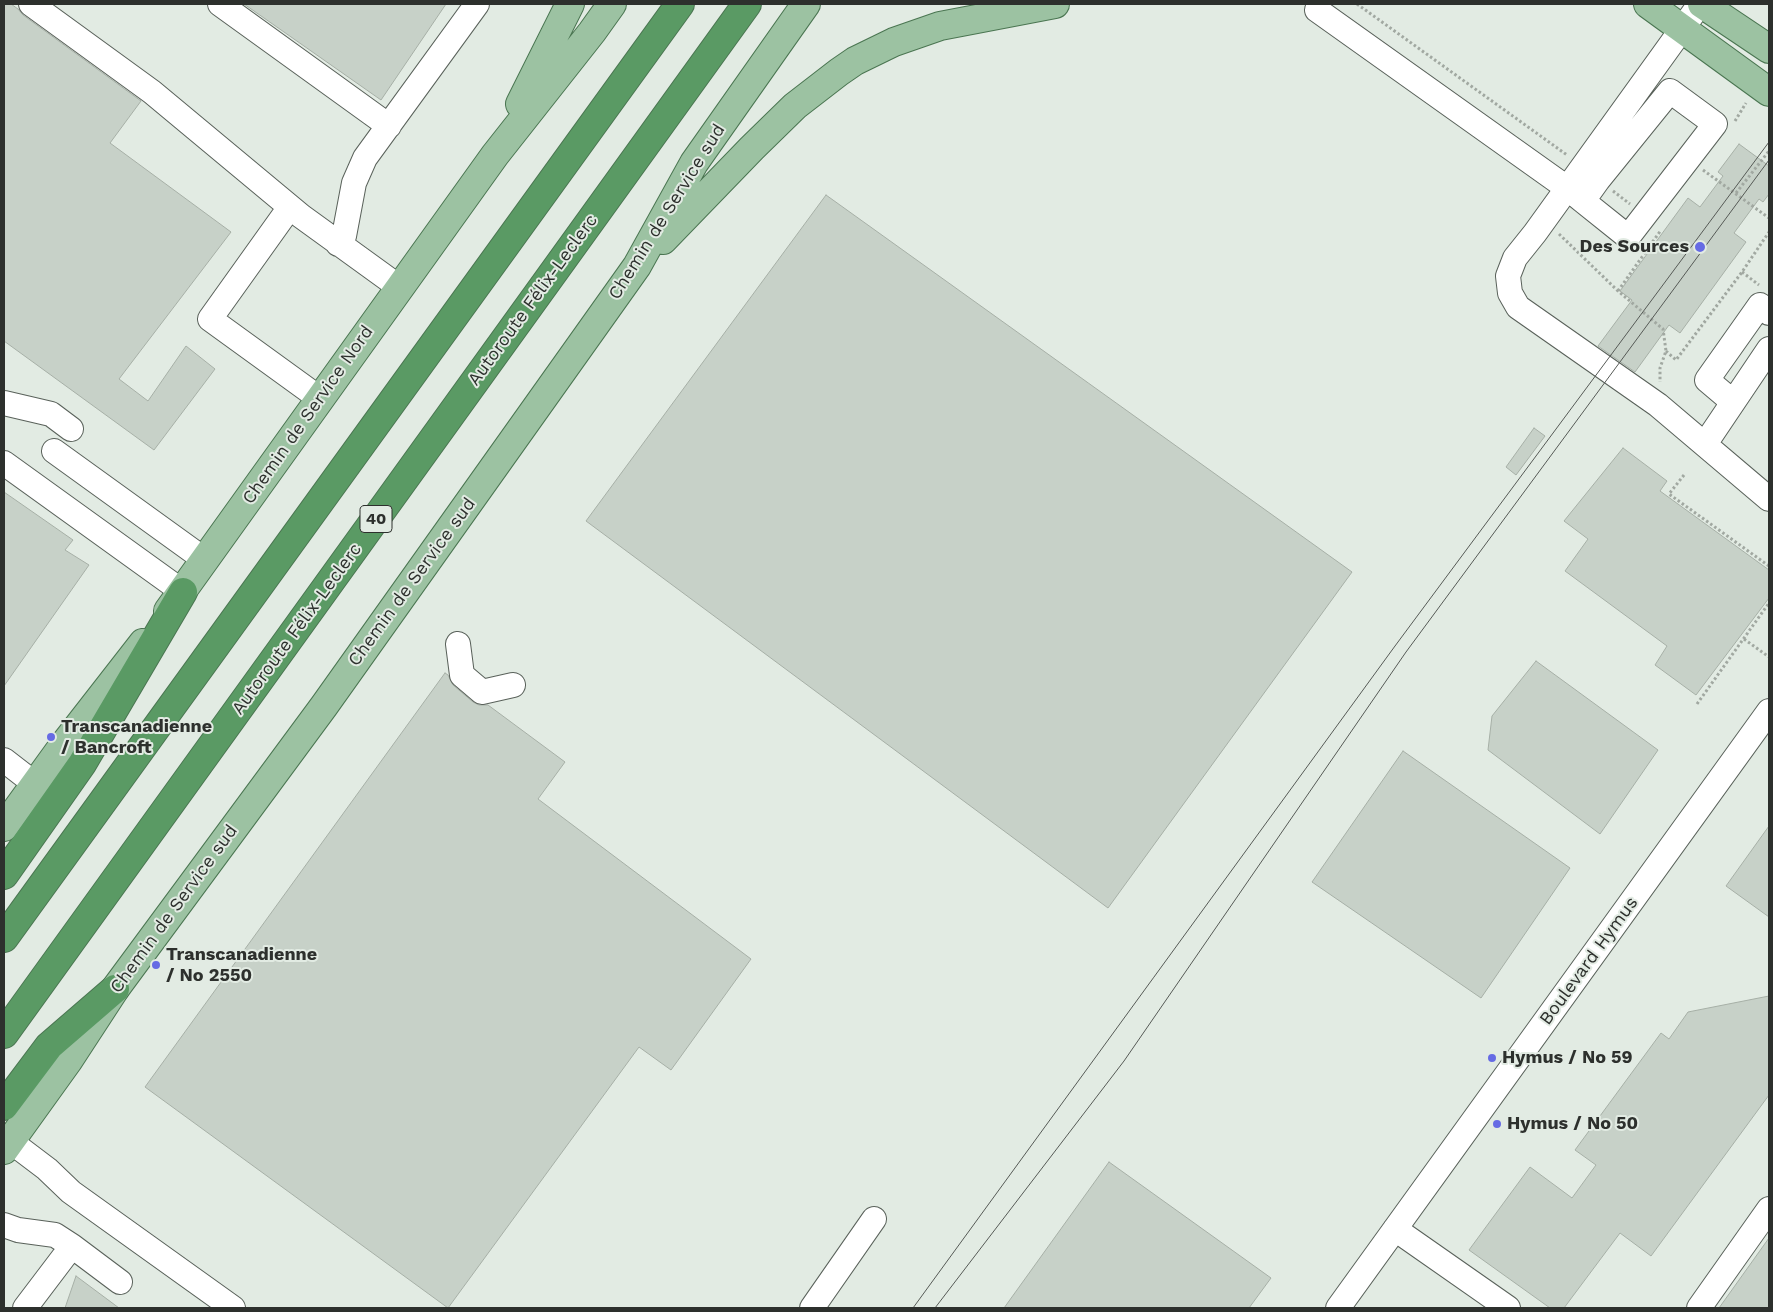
<!DOCTYPE html>
<html>
<head>
<meta charset="utf-8">
<style>
  body { margin:0 }
  #map { position:relative; width:1773px; height:1312px; overflow:hidden; background:#e2ebe3; font-family:"Work Sans",sans-serif }
  canvas { display:block }
  .frame { position:absolute; inset:0; border:5px solid #2d302d; pointer-events:none }
</style>
</head>
<body>
<div id="map">
<canvas width="1773" height="1312"></canvas>
<div class="frame"></div>
</div>
<script>
const context = document.querySelector('canvas').getContext('2d');
context.lineJoin = 'round';
function fillPath(path, color) { context.fillStyle = color; context.fill(path, 'evenodd'); }
const shape = rows => new Path2D(rows.map(r => 'M' + r).join(''));
function stroke(path, color, width, dash) { context.strokeStyle = color; context.lineWidth = width; context.lineCap = dash ? 'butt' : 'round'; context.setLineDash(dash || []); context.stroke(path); }
function write(font, color, halo, rows, align = 'center') {
  context.font = font + ' "Work Sans",sans-serif'; context.lineWidth = 4; context.setLineDash([]); context.textBaseline = 'middle'; context.strokeStyle = halo; context.fillStyle = color; for (const [text, x, y, turn = 0] of rows) {
    context.save(); context.translate(x, y); context.rotate((+turn || 0) * Math.PI / 180); context.textAlign = isNaN(turn) ? turn : align; if (halo) context.strokeText(text, 0, 0); context.fillText(text, 0, 0); context.restore();
  }
}
const building = shape([
  [4,4,11,4,18,9,23,15,141,101,110,143,231,232,119,379,148,401,186,346,215,369,154,450,4,341,4,4],
  [244,4,446,4,381,100,244,4],
  [1739,144,1769,166,1769,194,1763,202,1759,199,1734,233,1746,242,1680,333,1669,325,1635,372,1598,346,1632,300,1620,291,1688,198,1700,207,1723,176,1718,172,1739,144],
  [826,195,1352,572,1108,908,586,521,826,195],
  [1534,428,1545,436,1516,475,1506,467,1534,428],
  [1623,448,1667,481,1660,491,1769,570,1769,598,1696,695,1655,665,1667,646,1565,571,1588,539,1564,521,1623,448],
  [4,492,73,540,65,550,89,565,4,686,4,492],
  [1536,661,1658,750,1600,834,1488,750,1492,716,1536,661],
  [445,673,448,675,453,685,473,702,479,705,488,705,565,762,538,799,751,959,671,1070,639,1047,448,1308,145,1087,445,673],
  [1403,751,1570,868,1481,998,1312,882,1403,751],
  [1769,826,1769,917,1726,886,1769,826],
  [1769,996,1769,1095,1651,1256,1620,1233,1564,1308,1550,1308,1469,1250,1530,1167,1572,1198,1596,1165,1575,1150,1661,1033,1669,1039,1688,1012,1769,996],
  [1109,1162,1271,1278,1249,1308,1004,1308,1109,1162],
  [1769,1238,1769,1308,1719,1308,1769,1238],
  [76,1276,119,1308,65,1308,76,1276]
]);
const path = shape([
  [1357,4,1567,155],
  [1735,121,1746,103],
  [1703,170,1769,218],
  [1613,191,1630,204],
  [1736,193,1769,151],
  [1559,234,1618,291,1663,329,1666,351,1660,368,1660,382],
  [1742,272,1759,285],
  [1618,291,1661,230],
  [1666,351,1676,360,1742,272,1769,232],
  [1684,475,1669,494,1769,566],
  [1744,639,1769,657],
  [1697,704,1769,603]
]);
const minor = shape([
  [31,4,152,92,301,216,399,287],
  [220,4,389,126],
  [1700,4,1535,233,1515,258,1508,276,1510,293,1518,307,1658,405,1769,499],
  [1317,10,1567,188,1572,192,1583,201,1628,237,1715,124,1670,91,1598,180,1583,201],
  [290,207,210,319,319,398],
  [338,244,344,236,354,183,365,158,477,4],
  [1733,402,1707,380,1760,305,1769,313],
  [4,403,51,414,71,429],
  [1705,444,1769,349],
  [54,451,205,560],
  [4,463,183,592],
  [458,644,462,675,482,692,513,685],
  [4,760,35,784],
  [10,1141,47,1169,71,1192,233,1308],
  [4,1225,18,1230,55,1235,72,1246,25,1308],
  [1395,1229,1508,1308],
  [72,1246,120,1282],
  [812,1308,874,1219],
  [1338,1308,1769,711],
  [1699,1308,1769,1209]
]);
const major = shape([
  [1648,4,1769,92],
  [1702,4,1769,49],
  [520,104,570,4],
  [663,240,752,148,795,106,839,72,855,61,894,42,940,26,1055,4],
  [168,611,495,155,592,32,612,4],
  [4,827,62,747,143,643],
  [4,1150,68,1061,115,989,324,706,637,266,694,163,806,4]
]);
const highway = shape([
  [4,875,82,764,183,592],
  [4,938,680,4],
  [4,1034,747,4],
  [4,1106,49,1046,115,989]
]);
const tram = shape([
  [913,1308,1395,646,1769,142],
  [935,1308,1124,1061,1406,652,1769,160]
]);
const markers = [
  [1700,247,6,"#666be4"],
  [51,737,5,"#666be4"],
  [156,965,5,"#666be4"],
  [1492,1058,5,"#666be4"],
  [1497,1124,5,"#666be4"]
];
const shields = [
  [376,519,32]
];
const shieldNames = [
  ["40",376,519]
];
const streetNames = [
  ["Chemin de Service sud",667,212,-58],
  ["Autoroute Félix-Leclerc",533,300,-54],
  ["Chemin de Service Nord",308,415,-55],
  ["Chemin de Service sud",412,582,-54],
  ["Autoroute Félix-Leclerc",297,629,-54],
  ["Chemin de Service sud",174,909,-54],
  ["Boulevard Hymus",1589,961,-54]
];
const poiNames = [
  ["Des Sources",1689,247,"right"],
  ["Transcanadienne",61,727],
  ["/ Bancroft",61,748],
  ["Transcanadienne",166,955],
  ["/ No 2550",166,976],
  ["Hymus / No 59",1502,1058],
  ["Hymus / No 50",1507,1124]
];
fillPath(building, '#c7d1c8');
stroke(building, '#a6afa6', 1);
stroke(minor, '#59615a', 26);
stroke(major, '#4a7551', 30);
stroke(highway, '#4a7551', 30);
stroke(path, '#a1a8a1', 3, [2.5, 2.5]);
stroke(minor, '#fff', 24);
stroke(major, '#9cc2a2', 28);
stroke(highway, '#5a9a64', 28);
stroke(tram, '#565a56', 1);
for (const [x, y, r, color] of markers) { const dot = new Path2D(); dot.arc(x, y, r, 0, 2 * Math.PI); context.fillStyle = color; context.fill(dot); stroke(dot, '#e2ebe3', 2); }
for (const [x, y, w] of shields) { const box = new Path2D(); box.roundRect(x - w / 2, y - 13.5, w, 27, 4); context.fillStyle = '#e2ebe3'; context.fill(box); stroke(box, '#2d302d', 1); }
write('bold 16px', '#2d302d', null, shieldNames);
write('18px', '#2d302d', '#e2ebe3', streetNames);
write('bold 18px', '#2d302d', '#e2ebe3', poiNames, 'left');
</script>
</body>
</html>
